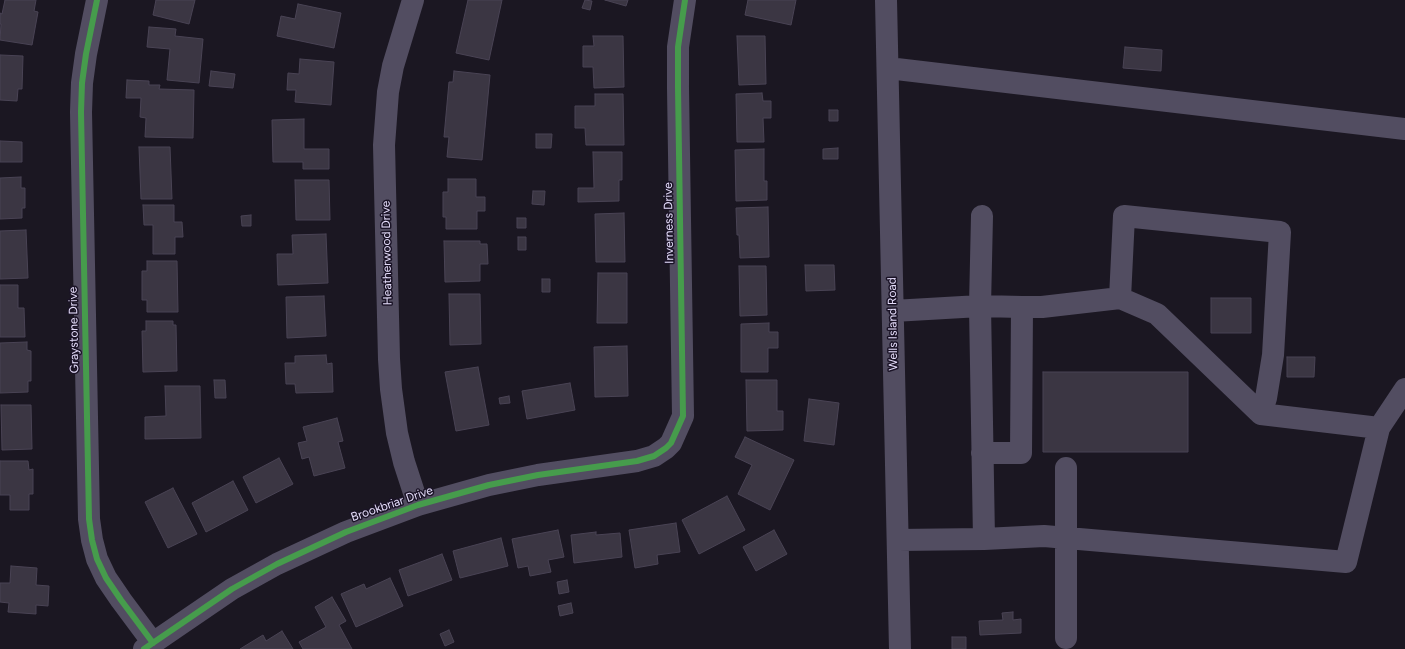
<!DOCTYPE html>
<html>
<head>
<meta charset="utf-8">
<style>
  body { margin:0 }
  canvas { display:block; background:#1b1722 }
</style>
</head>
<body>
<canvas width="1405" height="649"></canvas>
<script>
const context = document.querySelector('canvas').getContext('2d');
context.lineJoin = 'round';
function fillPath(path, color) { context.fillStyle = color; context.fill(path, 'evenodd'); }
const shape = rows => new Path2D(rows.map(r => 'M' + r).join(''));
function stroke(path, color, width, dash) { context.strokeStyle = color; context.lineWidth = width; context.lineCap = dash ? 'butt' : 'round'; context.setLineDash(dash || []); context.stroke(path); }
function write(font, color, halo, rows, align = 'center') {
  context.font = font + ' Figtree,sans-serif'; context.lineWidth = 3; context.setLineDash([]); context.textBaseline = 'middle'; context.strokeStyle = halo; context.fillStyle = color; for (const [text, x, y, turn = 0] of rows) {
    context.save(); context.translate(x, y); context.rotate((+turn || 0) * Math.PI / 180); context.textAlign = isNaN(turn) ? turn : align; if (halo) context.strokeText(text, 0, 0); context.fillText(text, 0, 0); context.restore();
  }
}
const building = shape([
  [5,0,36,0,34,11,38,12,32,45,0,40,1,24,0,24,0,13,2,14,5,0],
  [156,0,195,0,189,24,153,15,156,0],
  [468,0,502,0,489,60,456,53,468,0],
  [585,0,592,1,590,10,582,8,585,0],
  [605,0,628,0,626,6,605,0],
  [748,0,796,0,791,25,745,15,748,0],
  [298,4,341,13,334,48,277,36,281,16,295,19,298,4],
  [149,27,176,29,175,36,203,39,199,83,167,80,170,49,147,47,149,27],
  [593,36,623,36,624,87,594,88,593,67,583,67,583,46,594,46,593,36],
  [737,36,765,36,766,84,739,85,737,36],
  [1125,47,1162,50,1161,71,1123,68,1125,47],
  [0,55,23,56,22,89,18,89,17,101,0,100,0,55],
  [300,59,334,62,331,105,295,102,296,90,287,90,288,73,299,74,300,59],
  [211,71,235,74,233,88,209,86,211,71],
  [454,71,490,75,482,160,447,157,449,137,444,137,449,82,453,82,454,71],
  [127,80,149,81,149,85,160,85,159,89,194,90,193,138,145,137,146,118,140,117,141,98,126,98,127,80],
  [762,93,763,101,771,101,771,118,763,118,764,142,737,142,736,94,762,93],
  [595,94,623,94,624,145,586,145,585,128,575,128,575,106,595,106,595,94],
  [829,110,838,110,838,121,829,121,829,110],
  [304,119,304,149,329,149,329,169,303,169,303,162,273,162,272,120,304,119],
  [536,134,552,134,551,148,536,148,536,134],
  [0,141,22,142,22,162,0,162,0,141],
  [139,147,170,147,172,199,141,199,139,147],
  [838,148,838,159,823,159,823,149,838,148],
  [764,149,764,181,767,181,767,200,736,201,735,150,764,149],
  [593,152,622,152,622,180,619,180,619,201,578,202,578,188,594,188,593,152],
  [21,177,21,188,25,188,25,208,22,208,22,218,0,219,0,178,21,177],
  [448,179,476,179,476,197,485,197,485,211,477,211,477,229,446,229,446,217,443,217,443,192,448,192,448,179],
  [295,180,329,180,330,220,296,220,295,180],
  [533,191,545,191,544,205,532,204,533,191],
  [143,205,174,205,174,222,182,222,183,237,175,237,175,254,153,254,153,225,144,225,143,205],
  [768,207,769,257,740,258,739,235,737,235,736,208,768,207],
  [624,213,625,262,596,262,595,214,624,213],
  [251,215,251,226,242,226,241,216,251,215],
  [517,218,526,218,526,228,517,228,517,218],
  [26,230,28,278,0,279,0,231,26,230],
  [326,234,328,283,278,285,277,254,293,254,292,235,326,234],
  [518,237,526,237,526,250,518,250,518,237],
  [444,241,480,241,480,244,487,244,488,264,480,264,480,281,445,282,444,241],
  [147,261,177,261,178,312,147,312,147,300,142,300,142,271,147,271,147,261],
  [805,265,834,265,835,290,806,291,805,265],
  [739,266,766,266,767,315,740,316,739,266],
  [598,273,627,273,627,323,597,323,598,273],
  [542,279,550,279,550,292,542,292,542,279],
  [0,285,18,285,18,308,24,308,25,337,0,337,0,285],
  [449,294,480,294,481,344,450,345,449,294],
  [324,296,326,336,287,338,286,297,324,296],
  [1211,298,1251,298,1251,333,1211,333,1211,298],
  [146,321,173,321,173,325,176,325,177,371,143,372,142,331,146,331,146,321],
  [769,323,769,332,778,332,778,348,768,348,768,372,741,372,741,324,769,323],
  [27,342,27,350,31,351,31,381,28,381,28,392,0,393,0,343,27,342],
  [627,346,628,396,595,397,594,347,627,346],
  [326,355,327,364,332,363,333,392,296,393,295,384,286,384,285,363,295,363,295,356,326,355],
  [1287,357,1315,357,1314,377,1287,377,1287,357],
  [478,367,489,425,456,431,445,372,478,367],
  [1043,372,1188,372,1188,452,1043,452,1043,372],
  [214,380,225,380,226,398,215,398,214,380],
  [746,380,777,380,777,411,783,411,783,430,747,431,746,380],
  [570,383,575,410,527,419,522,391,570,383],
  [165,386,200,386,201,438,145,439,145,417,166,416,165,386],
  [509,396,510,403,500,404,499,398,509,396],
  [809,399,839,403,834,445,804,441,809,399],
  [1,405,31,405,32,449,2,450,1,405],
  [337,418,343,441,338,442,345,468,314,476,309,457,302,459,298,443,307,441,303,427,337,418],
  [745,437,794,460,770,510,738,494,752,465,735,457,745,437],
  [279,458,293,484,256,503,243,477,279,458],
  [0,461,28,461,29,470,33,469,33,494,29,494,29,510,10,510,10,495,0,495,0,461],
  [233,481,248,510,206,532,192,503,233,481],
  [173,488,197,534,168,548,145,502,173,488],
  [727,496,745,530,699,554,682,520,727,496],
  [676,523,680,552,657,555,658,564,635,568,629,530,676,523],
  [558,530,564,557,548,560,551,572,530,576,528,566,518,568,512,539,558,530],
  [774,530,787,554,756,571,743,547,774,530],
  [596,532,596,535,620,533,622,557,574,563,571,535,596,532],
  [501,538,508,566,460,578,453,551,501,538],
  [442,554,452,580,408,596,399,570,442,554],
  [11,566,37,568,36,585,49,586,48,606,36,605,36,614,8,612,9,603,0,602,0,583,10,583,11,566],
  [390,578,403,606,356,627,341,594,364,584,366,589,390,578],
  [567,580,569,592,559,594,557,582,567,580],
  [332,597,346,621,339,625,352,649,303,649,299,642,326,627,315,607,332,597],
  [571,603,573,613,560,616,558,606,571,603],
  [1013,612,1013,620,1021,619,1021,633,980,635,979,621,1003,620,1002,613,1013,612],
  [449,630,454,642,445,646,440,634,449,630],
  [282,631,293,649,240,649,263,635,266,641,282,631],
  [952,637,966,637,966,649,952,649,952,637]
]);
const minor = shape([
  [97,0,86,54,82,83,81,112,89,519,92,540,97,559,106,578,121,600,153,643],
  [413,0,393,66,388,92,384,145,389,359,391,389,397,433,404,462,418,505],
  [886,0,900,649],
  [888,68,1405,129],
  [1022,307,1042,307,1120,298,1124,216,1280,232,1273,355,1266,398,1261,414,1157,314,1120,298],
  [893,311,980,306,1022,307,1021,453,982,453],
  [1261,414,1379,428,1405,389],
  [1066,468,1066,638],
  [984,539,1044,536,1346,562,1379,428],
  [898,540,984,539,980,306,982,216],
  [144,649,232,589,277,564,346,532,418,505,489,485,538,475,637,461,654,456,666,448,671,443,683,416,678,88,678,47,685,0]
]);
const cycleway = shape([
  [97,0,86,54,82,83,81,112,89,519,92,540,97,559,106,578,121,600,153,643],
  [144,649,232,589,277,564,346,532,418,505,489,485,538,475,637,461,654,456,666,448,671,443,683,416,678,88,678,47,685,0]
]);
const streetNames = [
  ["Inverness Drive",669,223,-91],
  ["Heatherwood Drive",387,253,-91],
  ["Wells Island Road",893,324,-91],
  ["Graystone Drive",74,330,-91],
  ["Brookbriar Drive",392,504,-19]
];
fillPath(building, '#3b3643');
stroke(building, '#494354', 1);
stroke(minor, '#524d61', 22);
stroke(cycleway, '#469c4c', 6);
write('12px', '#e5ddfb', '#1a1326', streetNames);
</script>
</body>
</html>
